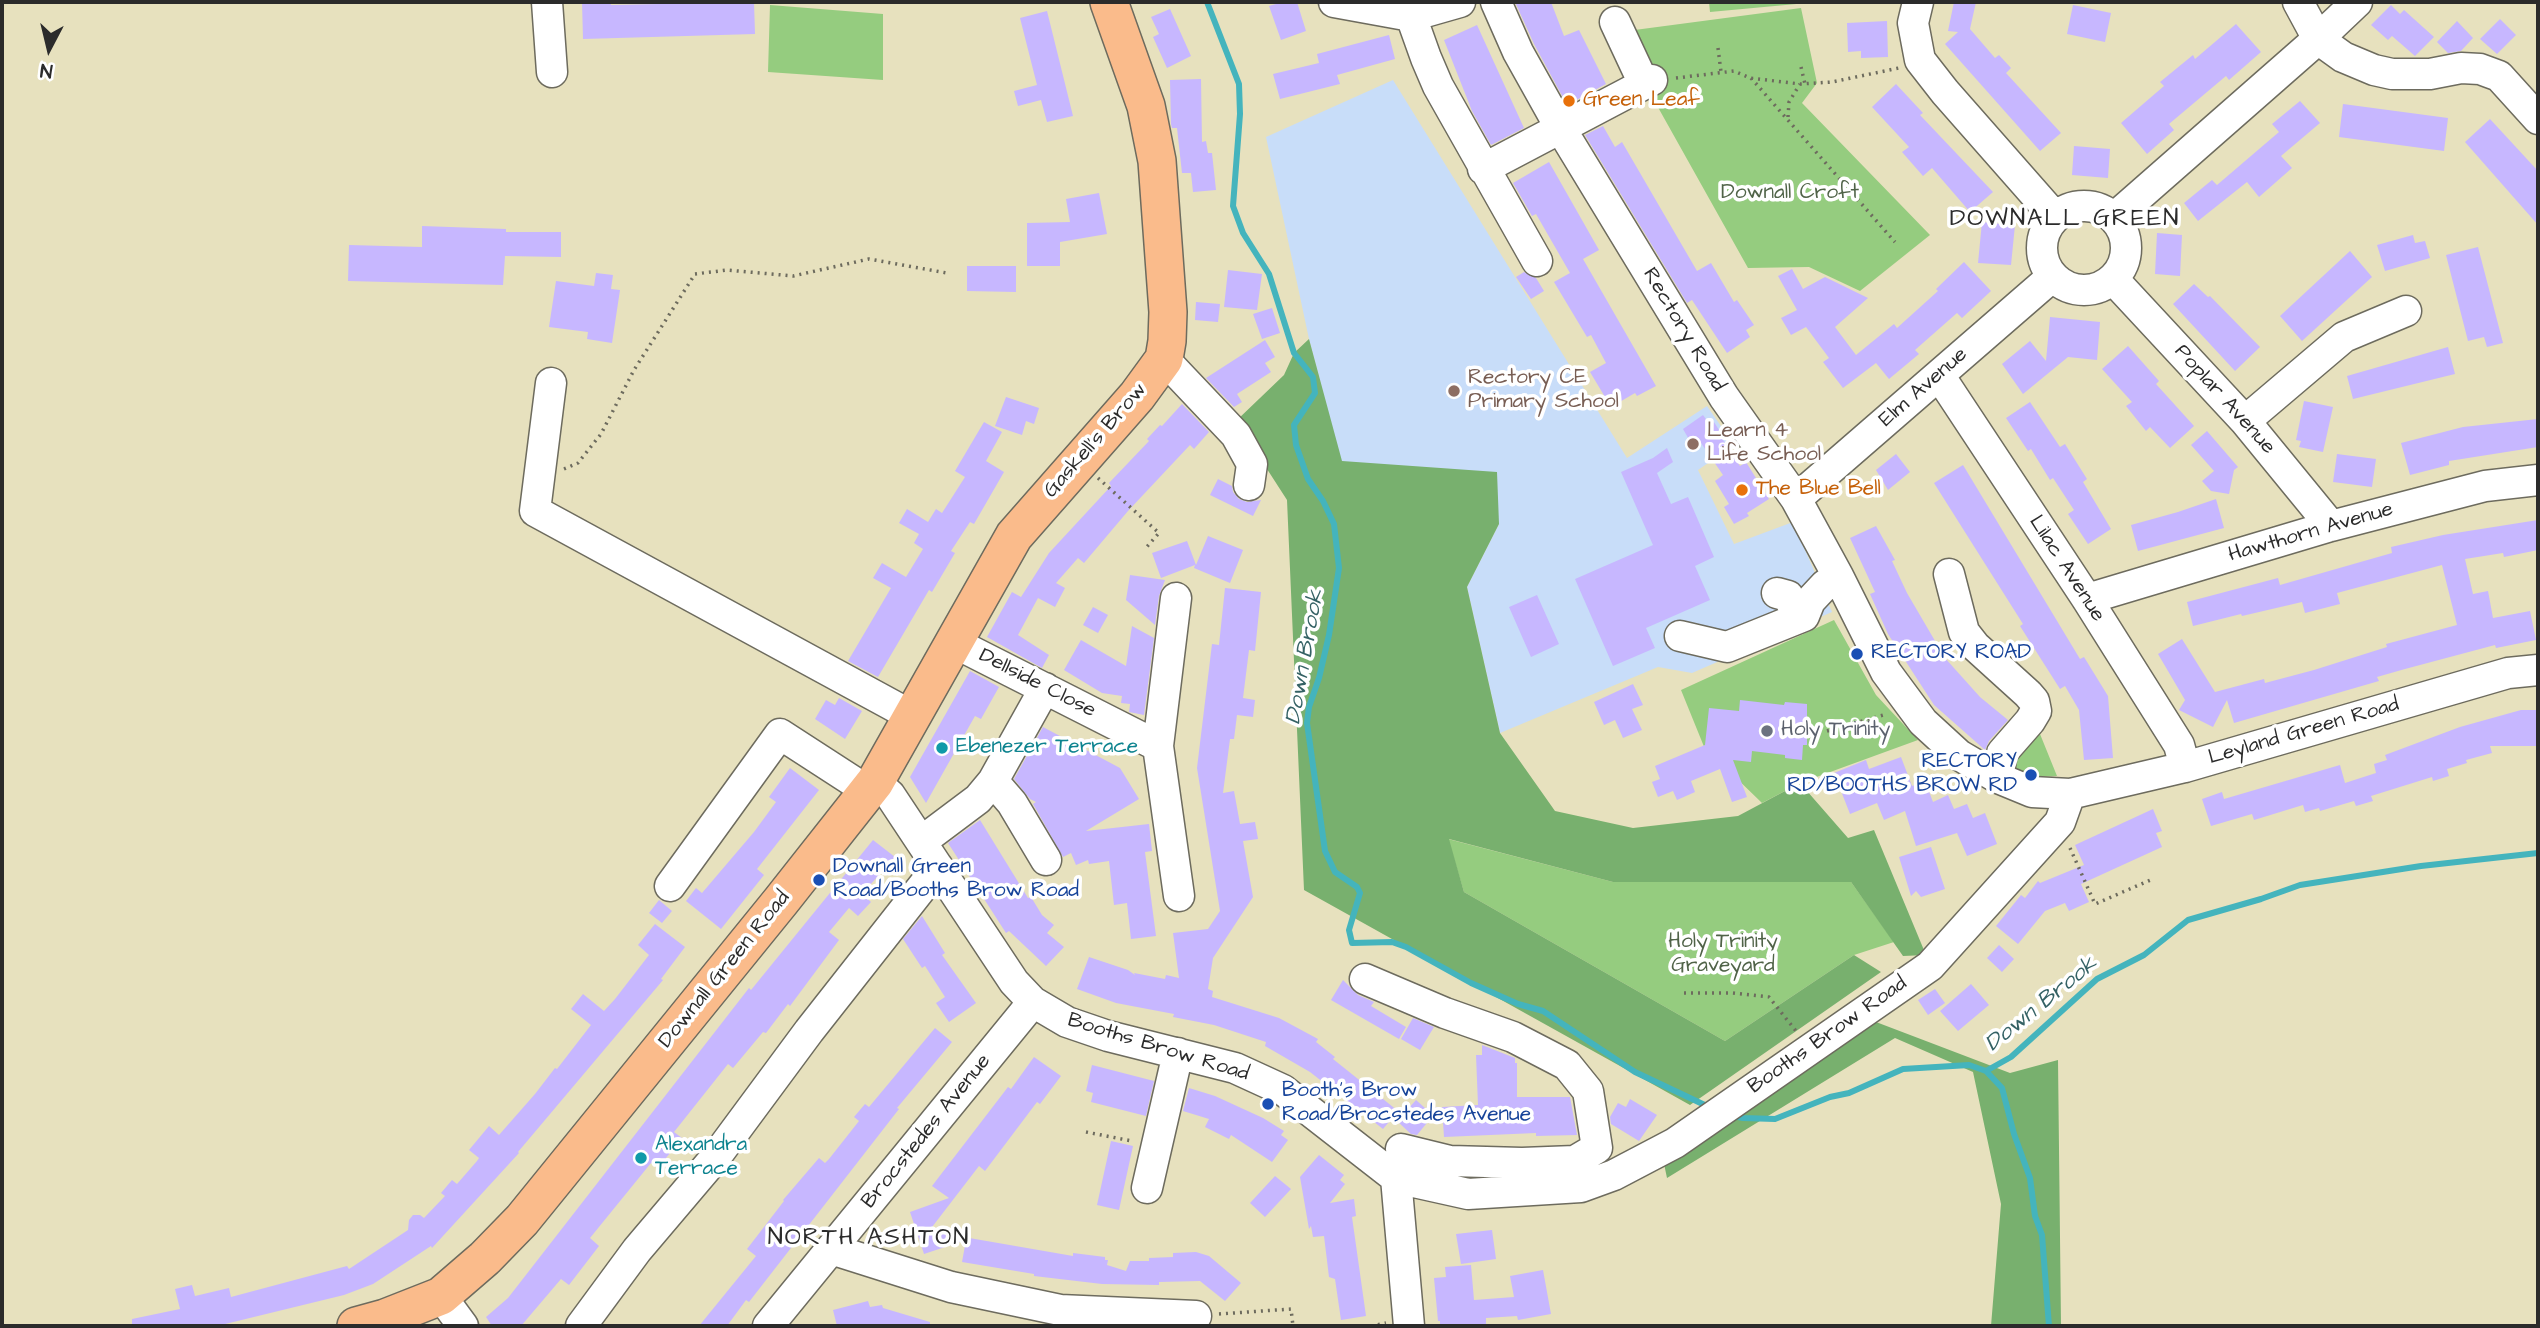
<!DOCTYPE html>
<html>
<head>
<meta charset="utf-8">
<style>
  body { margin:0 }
  #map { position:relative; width:2540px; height:1328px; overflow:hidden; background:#e7e1be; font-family:"Architects Daughter",sans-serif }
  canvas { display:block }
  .frame { position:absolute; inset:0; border:4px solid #2b2b2b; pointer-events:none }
  .north { position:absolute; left:14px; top:14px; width:70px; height:70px; -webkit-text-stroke:5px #fff; paint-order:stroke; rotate:187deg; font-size:19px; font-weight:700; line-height:28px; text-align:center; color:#2b2b2b }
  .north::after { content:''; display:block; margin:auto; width:24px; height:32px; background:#2b2b2b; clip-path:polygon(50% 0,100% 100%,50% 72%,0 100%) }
</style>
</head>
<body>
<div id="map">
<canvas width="2540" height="1328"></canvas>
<div class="frame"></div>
<div class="north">N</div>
</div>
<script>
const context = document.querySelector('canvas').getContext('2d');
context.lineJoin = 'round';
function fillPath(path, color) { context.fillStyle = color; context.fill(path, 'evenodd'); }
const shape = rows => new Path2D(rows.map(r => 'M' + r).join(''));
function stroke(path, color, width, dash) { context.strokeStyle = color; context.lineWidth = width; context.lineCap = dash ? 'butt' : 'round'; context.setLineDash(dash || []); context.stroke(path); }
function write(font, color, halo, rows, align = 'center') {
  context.font = font + ' "Architects Daughter",sans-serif'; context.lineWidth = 7; context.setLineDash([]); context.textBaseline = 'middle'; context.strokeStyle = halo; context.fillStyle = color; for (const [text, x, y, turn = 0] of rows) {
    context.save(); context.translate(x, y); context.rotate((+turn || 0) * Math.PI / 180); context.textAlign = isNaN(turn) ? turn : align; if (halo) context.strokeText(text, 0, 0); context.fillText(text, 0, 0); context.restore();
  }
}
const built = shape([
  [1393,80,1627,458,1707,406,1734,445,1698,470,1734,544,1793,522,1832,612,1692,673,1658,667,1500,733,1467,587,1499,524,1341,461,1309,339,1266,137]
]);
const green = shape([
  [1709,2,1818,2,1710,12],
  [770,5,883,14,883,80,768,72],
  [1801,8,1817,83,1802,103,1930,235,1860,291,1809,267,1748,268,1650,93,1627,31],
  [1834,620,1876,695,1918,740,1800,783,1762,803,1727,769,1707,754,1681,690],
  [2040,734,2057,776,2036,777,2005,769,2010,753],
  [1448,839,1613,882,1851,882,1894,942,1854,955,1725,1041,1464,892]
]);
const forest = shape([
  [1309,339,1342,461,1497,472,1499,524,1467,587,1500,733,1555,811,1633,828,1738,816,1800,783,1848,838,1874,830,1926,955,1903,956,1851,882,1613,882,1449,839,1464,892,1725,1041,1854,955,1881,972,1690,1105,1304,890,1287,500,1236,421,1284,375,1294,353],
  [1876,1022,2010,1073,2058,1060,2061,1326,1991,1326,2001,1204,1973,1072,1895,1038,1667,1178,1663,1159]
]);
const stream = shape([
  [1207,2,1239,84,1240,114,1233,206,1243,233,1269,274,1294,353,1313,377,1315,393,1294,425,1296,445,1308,479,1323,501,1334,524,1339,568,1329,635,1319,678,1309,707,1307,723,1325,851,1335,872,1357,887,1360,893,1349,930,1352,943,1392,942,1406,947,1471,983,1518,1004,1543,1011,1635,1072,1709,1107],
  [1986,1071,2002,1088,2014,1134,2030,1178,2035,1216,2042,1235,2049,1326],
  [1733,1116,1743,1118,1775,1119,1830,1097,1849,1093,1903,1069,1969,1065,1986,1071,2011,1057,2097,979,2144,955,2188,920,2261,899,2300,885,2421,866,2538,853]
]);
const building = shape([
  [582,2,611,2,611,5,754,2,755,34,583,39],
  [1283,2,1297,2,1306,31,1281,40,1269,6],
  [1515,2,1551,2,1564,36,1579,30,1606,84,1567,105,1534,44],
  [1954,2,1976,2,1970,29,1995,58,1999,55,2011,68,2006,73,2061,133,2040,151,1945,44,1958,32,1948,31],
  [2073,5,2111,13,2105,42,2067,34],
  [2391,5,2400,14,2404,10,2434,37,2415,56,2392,36,2388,40,2371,25],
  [1170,9,1191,56,1167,68,1153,37,1159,34,1151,17],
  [1047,11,1073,116,1047,122,1041,100,1018,106,1014,91,1037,85,1020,18],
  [2500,19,2516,35,2497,54,2480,39],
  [1887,21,1888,57,1861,58,1861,51,1848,52,1847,23],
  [2457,21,2473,38,2461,51,2448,53,2437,42],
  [2236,24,2261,52,2229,80,2226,76,2169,124,2174,130,2147,154,2121,123,2164,86,2160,82,2193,55,2195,59],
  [1477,25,1524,128,1491,145,1472,111,1444,40],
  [1389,35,1395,59,1337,75,1340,84,1280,99,1273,74,1319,63,1317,54],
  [1201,79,1202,142,1206,141,1208,153,1212,153,1216,190,1193,192,1191,173,1182,173,1177,128,1172,128,1171,124,1170,80],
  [1896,84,1923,113,1920,115,1993,192,1970,212,1932,168,1923,176,1902,152,1909,147,1872,107],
  [2300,101,2320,123,2281,156,2292,168,2259,197,2247,182,2198,221,2184,203,2212,180,2217,185,2279,132,2272,124],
  [2343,104,2448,118,2444,151,2339,137],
  [2490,119,2538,171,2538,225,2465,142],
  [1603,126,1615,147,1622,142,1697,271,1711,263,1734,302,1737,300,1754,325,1746,330,1750,337,1727,353,1692,300,1687,303,1585,135],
  [2074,146,2110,149,2108,178,2072,175],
  [1549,162,1599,250,1583,259,1656,386,1637,396,1635,393,1611,407,1590,372,1606,363,1591,335,1587,337,1554,282,1570,273,1536,214,1532,216,1513,183],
  [1099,193,1107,234,1060,242,1060,266,1027,266,1027,223,1070,222,1066,199],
  [1982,222,2015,225,2011,265,1978,263],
  [422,226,506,229,506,232,561,232,561,257,505,256,503,285,348,281,349,245,422,247],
  [2157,233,2182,235,2180,276,2155,274],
  [2413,235,2415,243,2425,241,2430,258,2385,271,2377,245],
  [2478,247,2503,343,2487,347,2484,337,2468,341,2446,255],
  [2350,251,2372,277,2302,341,2280,316],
  [1964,262,1991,291,1962,318,1957,313,1915,350,1919,354,1889,379,1876,363,1843,388,1823,362,1829,358,1806,327,1791,335,1781,318,1797,310,1778,276,1792,269,1803,289,1825,277,1868,298,1835,327,1856,355,1894,324,1897,328,1938,291,1936,289],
  [967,266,1016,266,1016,292,967,291],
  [1228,270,1262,274,1257,310,1224,307],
  [1524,272,1536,278,1544,291,1531,299,1516,277],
  [596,273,613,275,611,289,620,290,612,343,587,339,588,332,549,327,556,281,594,286],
  [2194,284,2208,297,2210,296,2260,347,2235,371,2173,304],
  [1196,302,1220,304,1218,322,1195,320],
  [1272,308,1280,333,1262,339,1253,314],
  [2050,317,2100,322,2097,360,2068,357,2023,394,2002,364,2030,341,2046,361],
  [1265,340,1275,357,1265,363,1271,372,1237,394,1242,402,1234,407,1206,378],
  [2128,346,2159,381,2156,384,2194,426,2170,448,2150,427,2146,431,2126,406,2132,402,2102,369],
  [2448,347,2455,374,2353,399,2347,376],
  [1006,397,1039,408,1034,424,1026,421,1022,435,995,426],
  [2304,401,2333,407,2323,452,2299,447,2301,441,2296,440],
  [2030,402,2060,447,2065,444,2087,479,2083,482,2111,529,2088,544,2068,514,2074,510,2053,478,2050,480,2031,449,2028,451,2006,418],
  [1182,404,1209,432,1194,449,1190,445,1128,511,1084,563,1078,558,1056,583,1065,588,1055,607,1038,598,1018,635,1049,655,1042,668,987,637,1012,592,1021,597,1049,553,1111,486,1109,483,1149,441,1147,439,1160,425,1162,426],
  [1703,415,1708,422,1712,419,1721,433,1719,434,1740,466,1746,462,1769,499,1747,513,1749,516,1734,524,1724,507,1729,504,1715,481,1723,475,1701,443,1694,448,1683,429],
  [2538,419,2538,447,2449,461,2449,465,2410,475,2401,443,2463,427],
  [984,422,1002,432,986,461,1004,472,974,524,970,522,951,551,955,553,932,592,929,590,878,677,848,661,891,588,873,578,882,563,906,577,923,549,914,543,919,534,899,523,907,509,928,522,936,509,942,513,965,477,955,471],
  [2207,431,2238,467,2234,470,2229,494,2211,491,2202,481,2214,471,2191,445],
  [1667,448,1673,462,1657,473,1671,504,1688,497,1714,557,1695,566,1710,600,1646,628,1655,648,1613,666,1575,579,1653,545,1621,472,1653,458],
  [1896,454,1910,472,1888,490,1876,470],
  [2337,454,2376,459,2372,487,2333,482],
  [1963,465,2080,659,2084,657,2108,696,2113,758,2084,760,2079,710,2065,686,2060,689,2020,626,2023,624,1934,483],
  [1218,479,1232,486,1233,492,1239,499,1247,502,1261,500,1253,516,1210,495],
  [2216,499,2224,528,2138,551,2131,525,2178,512],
  [2538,520,2538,550,2504,557,2503,553,2465,559,2473,594,2488,591,2493,618,2530,611,2536,640,2496,648,2495,645,2405,669,2377,677,2379,681,2234,723,2227,700,2213,727,2179,710,2185,700,2158,654,2182,639,2215,692,2264,679,2265,683,2314,670,2387,647,2386,644,2457,625,2442,565,2337,593,2340,604,2305,613,2302,602,2242,616,2241,614,2193,626,2187,602,2278,578,2280,585,2392,553,2391,547,2443,535],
  [1876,526,1895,560,1892,561,1907,593,1945,658,1980,697,2008,720,1989,741,1985,750,1934,705,1888,634,1870,594,1875,592,1850,538],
  [1208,536,1243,550,1230,583,1194,568,1195,565,1161,578,1152,553,1187,541,1196,565],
  [1130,575,1165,580,1159,596,1155,625,1126,600],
  [1225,588,1261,592,1255,651,1249,650,1243,698,1255,700,1253,717,1237,715,1234,739,1230,739,1223,793,1234,791,1240,824,1255,822,1258,839,1243,841,1253,897,1213,958,1208,989,1213,991,1212,997,1279,1018,1318,1039,1316,1042,1335,1057,1333,1059,1398,1111,1383,1129,1310,1072,1265,1046,1266,1042,1214,1025,1173,1017,1174,1014,1116,1003,1077,989,1089,957,1128,970,1135,975,1134,973,1165,979,1166,975,1179,978,1173,933,1208,929,1220,911,1197,768,1212,644,1219,645],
  [1537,595,1559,644,1531,657,1509,607],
  [1093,607,1108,615,1098,633,1083,625],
  [1132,626,1154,638,1144,715,1129,712,1130,704,1121,703,1122,696,1102,693,1064,670,1081,640,1126,666],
  [970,671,999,687,981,719,975,716,926,803,910,777],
  [1633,684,1643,705,1632,709,1642,730,1623,738,1615,720,1604,725,1594,702],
  [839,698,862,711,845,739,815,719,826,700,835,705],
  [1740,700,1784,705,1785,702,1807,704,1807,745,1803,745,1802,760,1785,758,1785,755,1752,751,1751,762,1733,760,1747,797,1732,802,1720,769,1691,781,1695,792,1677,800,1673,791,1658,797,1652,782,1660,779,1655,766,1705,745,1709,708,1739,711],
  [2521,710,2538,710,2538,746,2490,746,2492,753,2466,760,2467,763,2447,769,2449,776,2433,781,2432,777,2371,796,2373,801,2356,806,2354,801,2320,811,2319,808,2305,812,2303,805,2254,820,2252,814,2211,826,2202,799,2222,792,2224,799,2340,765,2345,783,2376,773,2374,764,2387,760,2385,755,2460,727],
  [1043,727,1120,768,1139,799,1086,831,1149,824,1152,851,1145,852,1156,936,1131,939,1127,903,1114,905,1109,861,1089,864,1088,860,1076,865,1071,853,1063,857,1033,804,1036,802,1030,799,1014,779],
  [1901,757,1912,786,1925,781,1933,802,1948,795,1954,809,1967,804,1973,818,1985,813,1997,844,1967,856,1957,833,1916,846,1905,811,1884,820,1877,803,1850,814,1834,773,1866,760,1869,769],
  [790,768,819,790,757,869,764,875,721,929,686,901,696,888,702,893,754,832,776,802,769,797],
  [2153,809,2162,831,2156,833,2162,847,2081,884,2089,902,2069,911,2065,903,2045,911,2018,944,1996,926,2021,895,2025,898,2038,881,2040,883,2084,865,2075,845],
  [980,820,1028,898,1031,897,1042,915,1054,925,1047,933,1064,947,1046,966,1009,931,1006,933,948,843],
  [873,840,895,857,862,894,871,902,858,916,849,908,829,932,839,940,790,1006,788,1004,766,1033,763,1032,733,1068,728,1064,674,1132,682,1138,658,1168,651,1163,590,1238,599,1246,569,1285,561,1279,521,1326,492,1326,486,1317,508,1298,749,988,751,990],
  [1931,847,1945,889,1921,897,1916,891,1911,896,1899,857],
  [659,900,672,911,662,923,649,913],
  [922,916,945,953,942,955,976,1003,949,1022,936,1003,945,997,925,966,922,968,903,939],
  [655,924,685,947,661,979,663,980,518,1152,519,1153,432,1248,431,1246,373,1284,344,1295,217,1326,132,1326,132,1319,180,1309,175,1289,192,1285,195,1296,229,1288,231,1297,347,1266,349,1269,408,1230,409,1220,413,1215,420,1215,424,1218,445,1196,441,1193,452,1180,457,1184,477,1161,479,1158,469,1150,489,1126,499,1135,535,1094,555,1068,557,1069,591,1025,571,1009,583,994,604,1011,615,999,649,955,638,945],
  [1999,945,2014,959,2002,972,1987,958],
  [1343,980,1358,995,1374,1002,1371,1006,1406,1027,1399,1039,1331,1000],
  [1971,984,1989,1005,1958,1031,1940,1011],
  [1935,989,1945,1003,1928,1015,1918,1000],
  [1413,1018,1434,1027,1420,1050,1401,1039],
  [935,1028,952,1042,897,1108,899,1109,749,1302,746,1300,727,1326,699,1326,756,1256,747,1249,784,1201,783,1200,819,1158,825,1163,829,1159,859,1121,854,1117,865,1104,869,1107],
  [1482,1045,1515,1058,1515,1063,1517,1063,1517,1097,1570,1097,1577,1135,1536,1136,1536,1133,1444,1137,1442,1107,1478,1105,1476,1055,1482,1055],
  [1034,1057,1061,1076,1040,1104,1037,1102,985,1171,979,1166,929,1231,1073,1256,1073,1253,1105,1257,1105,1260,1108,1260,1107,1265,1126,1271,1130,1261,1149,1261,1149,1258,1173,1257,1173,1253,1196,1252,1209,1256,1241,1283,1225,1301,1200,1281,1159,1282,1159,1285,1102,1284,1034,1276,1034,1274,962,1262,966,1240,924,1254,910,1212,949,1198,932,1186,1008,1087,1011,1089],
  [1092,1065,1154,1081,1146,1116,1091,1102,1093,1093,1086,1091],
  [1189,1088,1215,1096,1263,1118,1284,1131,1281,1135,1288,1140,1272,1162,1231,1135,1229,1139,1205,1127,1209,1119,1183,1111],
  [1630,1099,1657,1115,1639,1141,1611,1124,1610,1117,1618,1103,1626,1107],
  [1416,1100,1425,1108,1440,1107,1417,1135,1411,1134,1397,1121],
  [1111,1141,1133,1146,1119,1210,1097,1205],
  [1319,1155,1344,1175,1340,1180,1345,1184,1330,1203,1354,1199,1356,1216,1352,1217,1366,1316,1341,1320,1335,1279,1329,1277,1324,1236,1313,1237,1311,1226,1309,1229,1300,1177],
  [1275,1176,1291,1189,1265,1217,1250,1203],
  [1492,1230,1496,1259,1461,1264,1456,1234],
  [1471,1265,1474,1300,1514,1297,1510,1276,1543,1270,1551,1314,1518,1320,1517,1316,1486,1318,1486,1326,1440,1326,1440,1321,1438,1321,1434,1278,1446,1277,1445,1267],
  [868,1301,870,1307,882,1305,883,1308,930,1322,930,1326,837,1326,833,1310]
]);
const path = shape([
  [1718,48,1721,72],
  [1801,67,1805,84],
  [1676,78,1734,71,1750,78,1800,84,1832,82,1899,68],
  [1751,78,1895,242],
  [1788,117,1789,102,1800,84],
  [564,469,578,463,601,434,634,370,695,274,727,270,793,276,869,259,947,273],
  [1098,478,1159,533,1145,549],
  [1827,731,1887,714],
  [2070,848,2095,904,2153,879],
  [1684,993,1733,993,1769,997,1796,1031],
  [1086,1132,1132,1141],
  [1219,1314,1291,1309,1293,1326],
  [1371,1326,1386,1323]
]);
const minor = shape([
  [547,2,552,72],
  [1334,2,1411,16,1460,2],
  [1406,2,1426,58,1438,86,1537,261],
  [1496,2,1518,52,1561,129,1724,397,1796,499,1838,576,1886,672,1923,722,1959,755,1998,778,2032,792,2070,794,2185,767,2508,673,2538,670],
  [1918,2,1913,23,1920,60,1945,92,2055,217],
  [2298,2,2318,39,2343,57,2374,70,2392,74,2430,74,2461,68,2480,69,2499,76,2538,119],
  [1615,22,1644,84],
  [1483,169,1652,80],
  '2042 248a42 42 0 1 1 84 0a42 42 0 1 1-84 0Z',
  [2114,218,2318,39,2357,2],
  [2113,279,2245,421,2331,526],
  [1164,359,1236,435,1252,464,1249,485],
  [1939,375,2087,599,2179,745,2185,767],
  [551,383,535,511,912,716],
  [2245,421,2344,337,2406,311],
  [1796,499,2053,276],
  [1949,574,1964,632,1975,646,2028,694,2034,701,2036,711,2030,721,2002,753,1998,778],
  [1777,593,1788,596,1799,618],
  [1176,598,1158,746,1179,896],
  [2087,599,2331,526,2485,486,2538,480],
  [1680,636,1727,647,1804,616,1810,601,1825,585,1838,576],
  [953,642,1158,746],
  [993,781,1012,803,1046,860],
  [875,782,890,795,1014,982,1033,1002,1067,1022,1108,1036,1235,1068,1283,1090,1396,1178,1468,1194,1581,1187,1614,1175,1675,1143,1930,966,2060,822,2070,794],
  [922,841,978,799,993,781,1045,688],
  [670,886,780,734,868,791],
  [1365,979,1445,1013,1513,1037,1567,1065,1588,1091,1597,1148,1575,1161,1522,1163,1450,1161,1401,1149],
  [1396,1178,1409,1326],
  [1147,1188,1178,1053],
  [831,1249,951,1287,1060,1310,1196,1316],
  [441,1296,463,1326],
  [581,1326,637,1250,715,1158,809,1031,938,867],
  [768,1326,1033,1002]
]);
const major = shape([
  [356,1326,385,1318,441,1296,485,1258,522,1220,781,901,875,782,1014,536,1137,396,1164,359,1167,341,1168,312,1157,161,1146,106,1109,2]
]);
const markers = [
  [1569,101,7,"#e8710a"],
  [1454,391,7,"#8d6e63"],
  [1693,444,7,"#8d6e63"],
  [1742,490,7,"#e8710a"],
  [1857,654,7,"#1a4fb4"],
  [1767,731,7,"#6b7280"],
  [942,748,7,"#0f9aa8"],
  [2031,775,7,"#1a4fb4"],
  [819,880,7,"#1a4fb4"],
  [1268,1104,7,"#1a4fb4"],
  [641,1158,7,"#0f9aa8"]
];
const foodNames = [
  ["Green Leaf",1583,101],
  ["The Blue Bell",1756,490]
];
const parkNames = [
  ["Downall Croft",1790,194],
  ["Holy Trinity",1723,943],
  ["Graveyard",1723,967]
];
const streetNames = [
  ["Rectory Road",1683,330,59],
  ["Elm Avenue",1924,388,-41],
  ["Poplar Avenue",2224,400,48],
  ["Gaskell's Brow",1096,441,-49],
  ["Hawthorn Avenue",2311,533,-16],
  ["Lilac Avenue",2066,569,57],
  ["Dellside Close",1037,684,27],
  ["Leyland Green Road",2304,732,-16],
  ["Downall Green Road",725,970,-51],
  ["Booths Brow Road",1828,1036,-35],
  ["Booths Brow Road",1158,1048,17],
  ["Brocstedes Avenue",927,1132,-51]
];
const educationNames = [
  ["Rectory CE",1468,379],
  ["Primary School",1468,403],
  ["Learn 4",1707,432],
  ["Life School",1707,456]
];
const transitNames = [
  ["RECTORY ROAD",1871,654],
  ["RECTORY",2017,763,"right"],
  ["RD/BOOTHS BROW RD",2017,787,"right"],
  ["Downall Green",833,868],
  ["Road/Booths Brow Road",833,892],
  ["Booth's Brow",1282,1092],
  ["Road/Brocstedes Avenue",1282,1116]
];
const worshipNames = [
  ["Holy Trinity",1781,731]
];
const cultureNames = [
  ["Ebenezer Terrace",956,748],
  ["Alexandra",655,1146],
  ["Terrace",655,1170]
];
const waterNames = [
  ["Down Brook",1306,657,-80],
  ["Down Brook",2042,1005,-39]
];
const quarterNames = [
  ["DOWNALL GREEN",2065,220],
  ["NORTH ASHTON",869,1239]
];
fillPath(built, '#c8ddf9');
fillPath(green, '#95cc7f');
fillPath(forest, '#78b06e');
stroke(stream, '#44b4bd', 6);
fillPath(building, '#c7b7ff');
stroke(minor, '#6d6b5e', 33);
stroke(major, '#6d6b5e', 40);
stroke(path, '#6d6b5e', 3.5, [2, 5]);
stroke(minor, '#fff', 30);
stroke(major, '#fabb8b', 37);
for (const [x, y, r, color] of markers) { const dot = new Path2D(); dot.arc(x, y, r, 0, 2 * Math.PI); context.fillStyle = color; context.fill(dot); stroke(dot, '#fff', 2.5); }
write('21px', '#c56008', '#fff', foodNames, 'left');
write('21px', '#506348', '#fff', parkNames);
write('21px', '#2b2b2b', '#fff', streetNames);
write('21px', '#785e54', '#fff', educationNames, 'left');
write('21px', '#164399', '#fff', transitNames, 'left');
write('21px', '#5b616d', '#fff', worshipNames, 'left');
write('21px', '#0d838f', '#fff', cultureNames, 'left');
write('italic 23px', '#356265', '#fff', waterNames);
context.letterSpacing = '2px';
write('24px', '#2b2b2b', '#fff', quarterNames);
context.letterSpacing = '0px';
</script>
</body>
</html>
